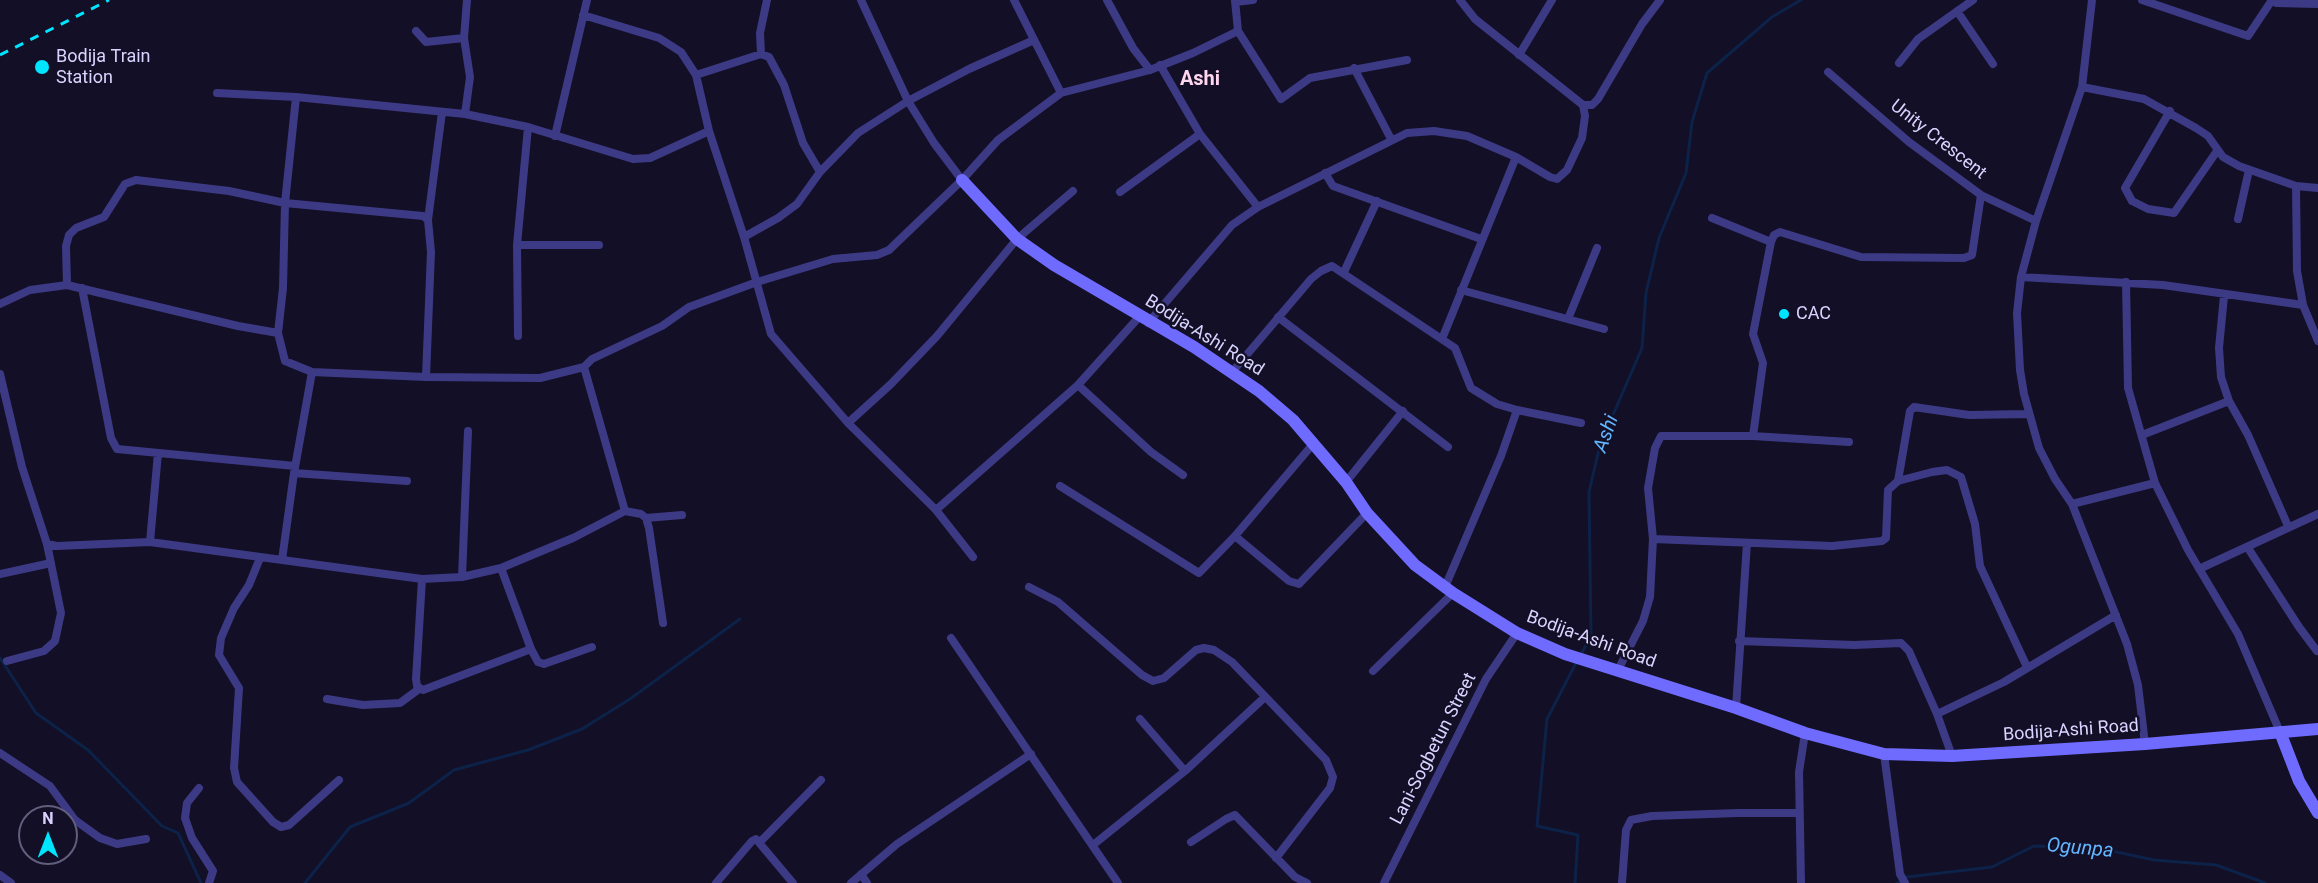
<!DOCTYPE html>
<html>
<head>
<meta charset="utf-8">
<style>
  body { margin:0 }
  #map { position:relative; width:2318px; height:883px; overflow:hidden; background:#130f26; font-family:Roboto,sans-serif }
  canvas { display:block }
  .north { position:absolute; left:18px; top:805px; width:60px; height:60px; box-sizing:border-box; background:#130f26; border:2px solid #625e7d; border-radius:50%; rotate:0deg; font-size:16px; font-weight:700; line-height:24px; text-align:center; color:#d9d4ff }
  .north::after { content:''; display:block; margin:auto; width:21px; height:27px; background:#00e5ff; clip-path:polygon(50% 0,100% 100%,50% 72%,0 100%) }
</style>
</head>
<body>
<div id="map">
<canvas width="2318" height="883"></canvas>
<div class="north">N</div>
</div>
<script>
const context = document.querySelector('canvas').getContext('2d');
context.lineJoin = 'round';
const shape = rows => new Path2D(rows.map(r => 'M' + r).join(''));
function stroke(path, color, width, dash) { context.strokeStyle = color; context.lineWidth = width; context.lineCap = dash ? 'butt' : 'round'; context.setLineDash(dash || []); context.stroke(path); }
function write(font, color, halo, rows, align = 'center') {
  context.font = font + ' Roboto,sans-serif'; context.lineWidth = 5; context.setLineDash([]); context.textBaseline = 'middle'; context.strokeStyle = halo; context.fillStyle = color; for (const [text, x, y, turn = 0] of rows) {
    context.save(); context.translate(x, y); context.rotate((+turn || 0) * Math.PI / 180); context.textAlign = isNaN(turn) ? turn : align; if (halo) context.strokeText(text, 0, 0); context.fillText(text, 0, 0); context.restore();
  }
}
const stream = shape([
  [1580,656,1591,636,1589,492,1600,445,1642,348,1646,293,1659,238,1686,173,1692,122,1707,73,1772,17,1801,0],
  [0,658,36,713,88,750,162,826,178,833,201,883],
  [305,883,350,827,409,803,454,770,528,750,582,729,630,699,740,619],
  [1575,883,1578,835,1537,826,1547,719,1577,661],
  [1897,883,1907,877,1992,867,2034,846,2098,848,2154,860,2216,865,2265,883]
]);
const street = shape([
  [861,0,908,101,934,143,962,180],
  [1014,0,1061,93],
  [1107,0,1133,48,1150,70],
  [1235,0,1238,31,1281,99,1310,78,1407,60],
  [2092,0,2082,87,2036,221,2021,277,2017,313,2020,370,2024,394,2039,448,2055,479,2072,504,2127,644,2138,685,2145,744],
  [2142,0,2248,36,2272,0],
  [2274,0,2276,3,2318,4],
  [1235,2,1253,0],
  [1957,11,1993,64],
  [583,15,659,38,681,52,696,75,709,131,744,237,771,334,848,423,936,510,973,557],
  [416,31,426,42,464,38],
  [761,54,760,33,767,0],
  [1519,55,1552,0],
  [1899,63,1918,39,1973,0],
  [1160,65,1200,134,1258,207],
  [1354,68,1391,139],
  [1828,72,1909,142,1981,195,2036,221],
  [696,75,761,54,769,57,784,85,803,143,820,172],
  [2082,87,2144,99,2196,128,2208,136,2223,157,2239,166,2296,186,2318,188],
  [217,93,296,97,465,114,528,127,633,159,650,158,709,131],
  [1583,105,1592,105,1598,99,1642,24,1660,0],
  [2170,111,2125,188,2132,201,2148,209,2174,213,2217,151],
  [465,114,470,77,464,38,467,0],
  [555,136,587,0],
  [1325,173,1333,186,1481,239],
  [2296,186,2297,271,2303,305,2318,341],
  [1120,192,1200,134],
  [1712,218,1771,242,1774,235,1780,232,1861,257,1964,258,1972,255,1981,195],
  [2238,219,2249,170],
  [428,220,442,112],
  [744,237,778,218,797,204,820,172,858,133,908,101,969,69,1034,40],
  [517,245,599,245],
  [1344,272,1377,201],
  [2021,277,2163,285,2303,305],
  [2126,282,2128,388,2155,483,2188,550,2238,634,2280,732],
  [67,285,66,246,69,235,76,228,104,217,125,184,136,180,229,191,285,203,423,216,428,220,431,252,426,377],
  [82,288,111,438,117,449,295,466],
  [1461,290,1604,329],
  [2224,296,2219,348,2221,377,2229,401,2248,435,2288,526],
  [0,304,30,290,67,285,238,326,278,333,285,361,312,372,426,377,540,378,584,367,592,359,662,326,689,307,757,282,833,259,877,255,889,250,962,180,998,140,1061,93,1150,70,1193,53,1238,31],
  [1278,317,1448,447],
  [1568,319,1597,248],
  [1148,323,1232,225,1258,207,1407,133,1434,131,1467,136,1516,157,1550,177,1557,179,1567,170,1582,138,1585,116,1583,105,1475,19,1460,0],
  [278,333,283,288,285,203,296,97],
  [518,336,517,245,528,127],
  [1442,339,1516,157],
  [584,367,625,511,641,514,646,518,649,528,663,623],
  [1233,371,1311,279,1321,271,1332,266,1455,348,1471,388,1497,404,1517,410,1501,456,1445,587],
  [0,374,22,467,47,544,61,613,55,641,44,651,7,661],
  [1078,385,1151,452,1183,475],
  [1517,410,1581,423],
  [848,423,891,384,937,336,1017,239,1073,191],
  [2142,435,2229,401],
  [1753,436,1763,363,1753,334,1771,242],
  [294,473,407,481],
  [1898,481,1910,411,1914,407,1969,415,2028,414],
  [1346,482,1403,411],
  [1060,486,1199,573,1235,536,1313,444],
  [2072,504,2155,483],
  [936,510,1078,385,1139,317],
  [646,518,682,515],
  [1235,536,1289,581,1299,584,1367,513],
  [1653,539,1832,546,1882,541,1886,538,1888,490,1898,481,1932,472,1947,470,1961,477,1975,524,1980,566,2027,667],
  [150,542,158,453],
  [47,544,57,546,150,542,422,579,462,577,501,568,532,555,573,538,625,511],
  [2248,548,2299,627,2317,651],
  [260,558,249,585,234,608,221,638,219,655,239,688,234,768,237,782,273,822,281,827,289,825,339,780],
  [282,560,294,473,312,372],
  [2199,569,2318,514],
  [0,574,51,563],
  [462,577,468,431],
  [422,579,416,679,417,686,423,690,531,649,501,568],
  [1029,587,1058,602,1142,675,1153,681,1164,678,1196,650,1204,648,1214,650,1232,662,1326,760,1333,777,1330,788,1276,858],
  [951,638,1118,883],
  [1739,641,1854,645,1901,643,1909,651,1937,714,1952,756],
  [531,649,538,662,544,664,592,647],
  [1373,671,1453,593],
  [1617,672,1643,621,1650,597,1653,539,1648,488,1655,448,1661,436,1753,436,1849,442],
  [327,699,363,705,400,703,419,689],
  [1736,708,1747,543],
  [1937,714,2004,682,2116,615],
  [1140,719,1185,771],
  [0,753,50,786,75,820,100,838,117,844,146,839],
  [1884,754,1900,874,1905,883],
  [199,788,187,803,185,818,192,838,213,871,209,883],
  [760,842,821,780],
  [1191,842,1226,819,1235,815,1295,877,1307,883],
  [1093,845,1185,771,1265,697],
  [861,874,867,883],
  [0,875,11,883],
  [716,883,752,841,756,839,793,883],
  [851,883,897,844,1031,754],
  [1384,883,1486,679,1517,633],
  [1622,883,1626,830,1631,820,1652,816,1738,813,1799,813],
  [1801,883,1799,772,1805,733]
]);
const secondary = shape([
  [962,180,1017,239,1054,265,1194,347,1259,391,1293,420,1346,482,1367,513,1415,565,1453,593,1517,633,1565,654,1736,708,1805,733,1884,754,1952,756,2145,744,2318,729],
  [2280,732,2299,781,2318,813]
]);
const rail = shape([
  [0,55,109,0]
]);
const markers = [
  [42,67,8,"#00e5ff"],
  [1784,314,6,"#00e5ff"]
];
const poiNames = [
  ["Bodija Train",56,57],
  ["Station",56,78],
  ["CAC",1796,314]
];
const streetNames = [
  ["Unity Crescent",1938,140,38],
  ["Bodija-Ashi Road",1204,336,32],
  ["Bodija-Ashi Road",1591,640,20],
  ["Bodija-Ashi Road",2071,731,-4],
  ["Lani-Sogbetun Street",1434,749,-63]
];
const neighbourhoodNames = [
  ["Ashi",1200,80]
];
const waterNames = [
  ["Ashi",1607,434,-70],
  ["Ogunpa",2080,849,5]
];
stroke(stream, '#0c2248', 3);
stroke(street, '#3d3a85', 8);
stroke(secondary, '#6f6bff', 12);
stroke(rail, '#00e5ff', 3, [9, 8]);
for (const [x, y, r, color] of markers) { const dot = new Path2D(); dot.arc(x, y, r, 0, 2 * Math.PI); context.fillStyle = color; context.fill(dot); stroke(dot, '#130f26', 2); }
write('18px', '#d9d4ff', '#130f26', poiNames, 'left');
write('18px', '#d9d4ff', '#130f26', streetNames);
write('bold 20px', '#ffd6f0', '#130f26', neighbourhoodNames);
write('italic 20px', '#62b6ff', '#130f26', waterNames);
</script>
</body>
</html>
